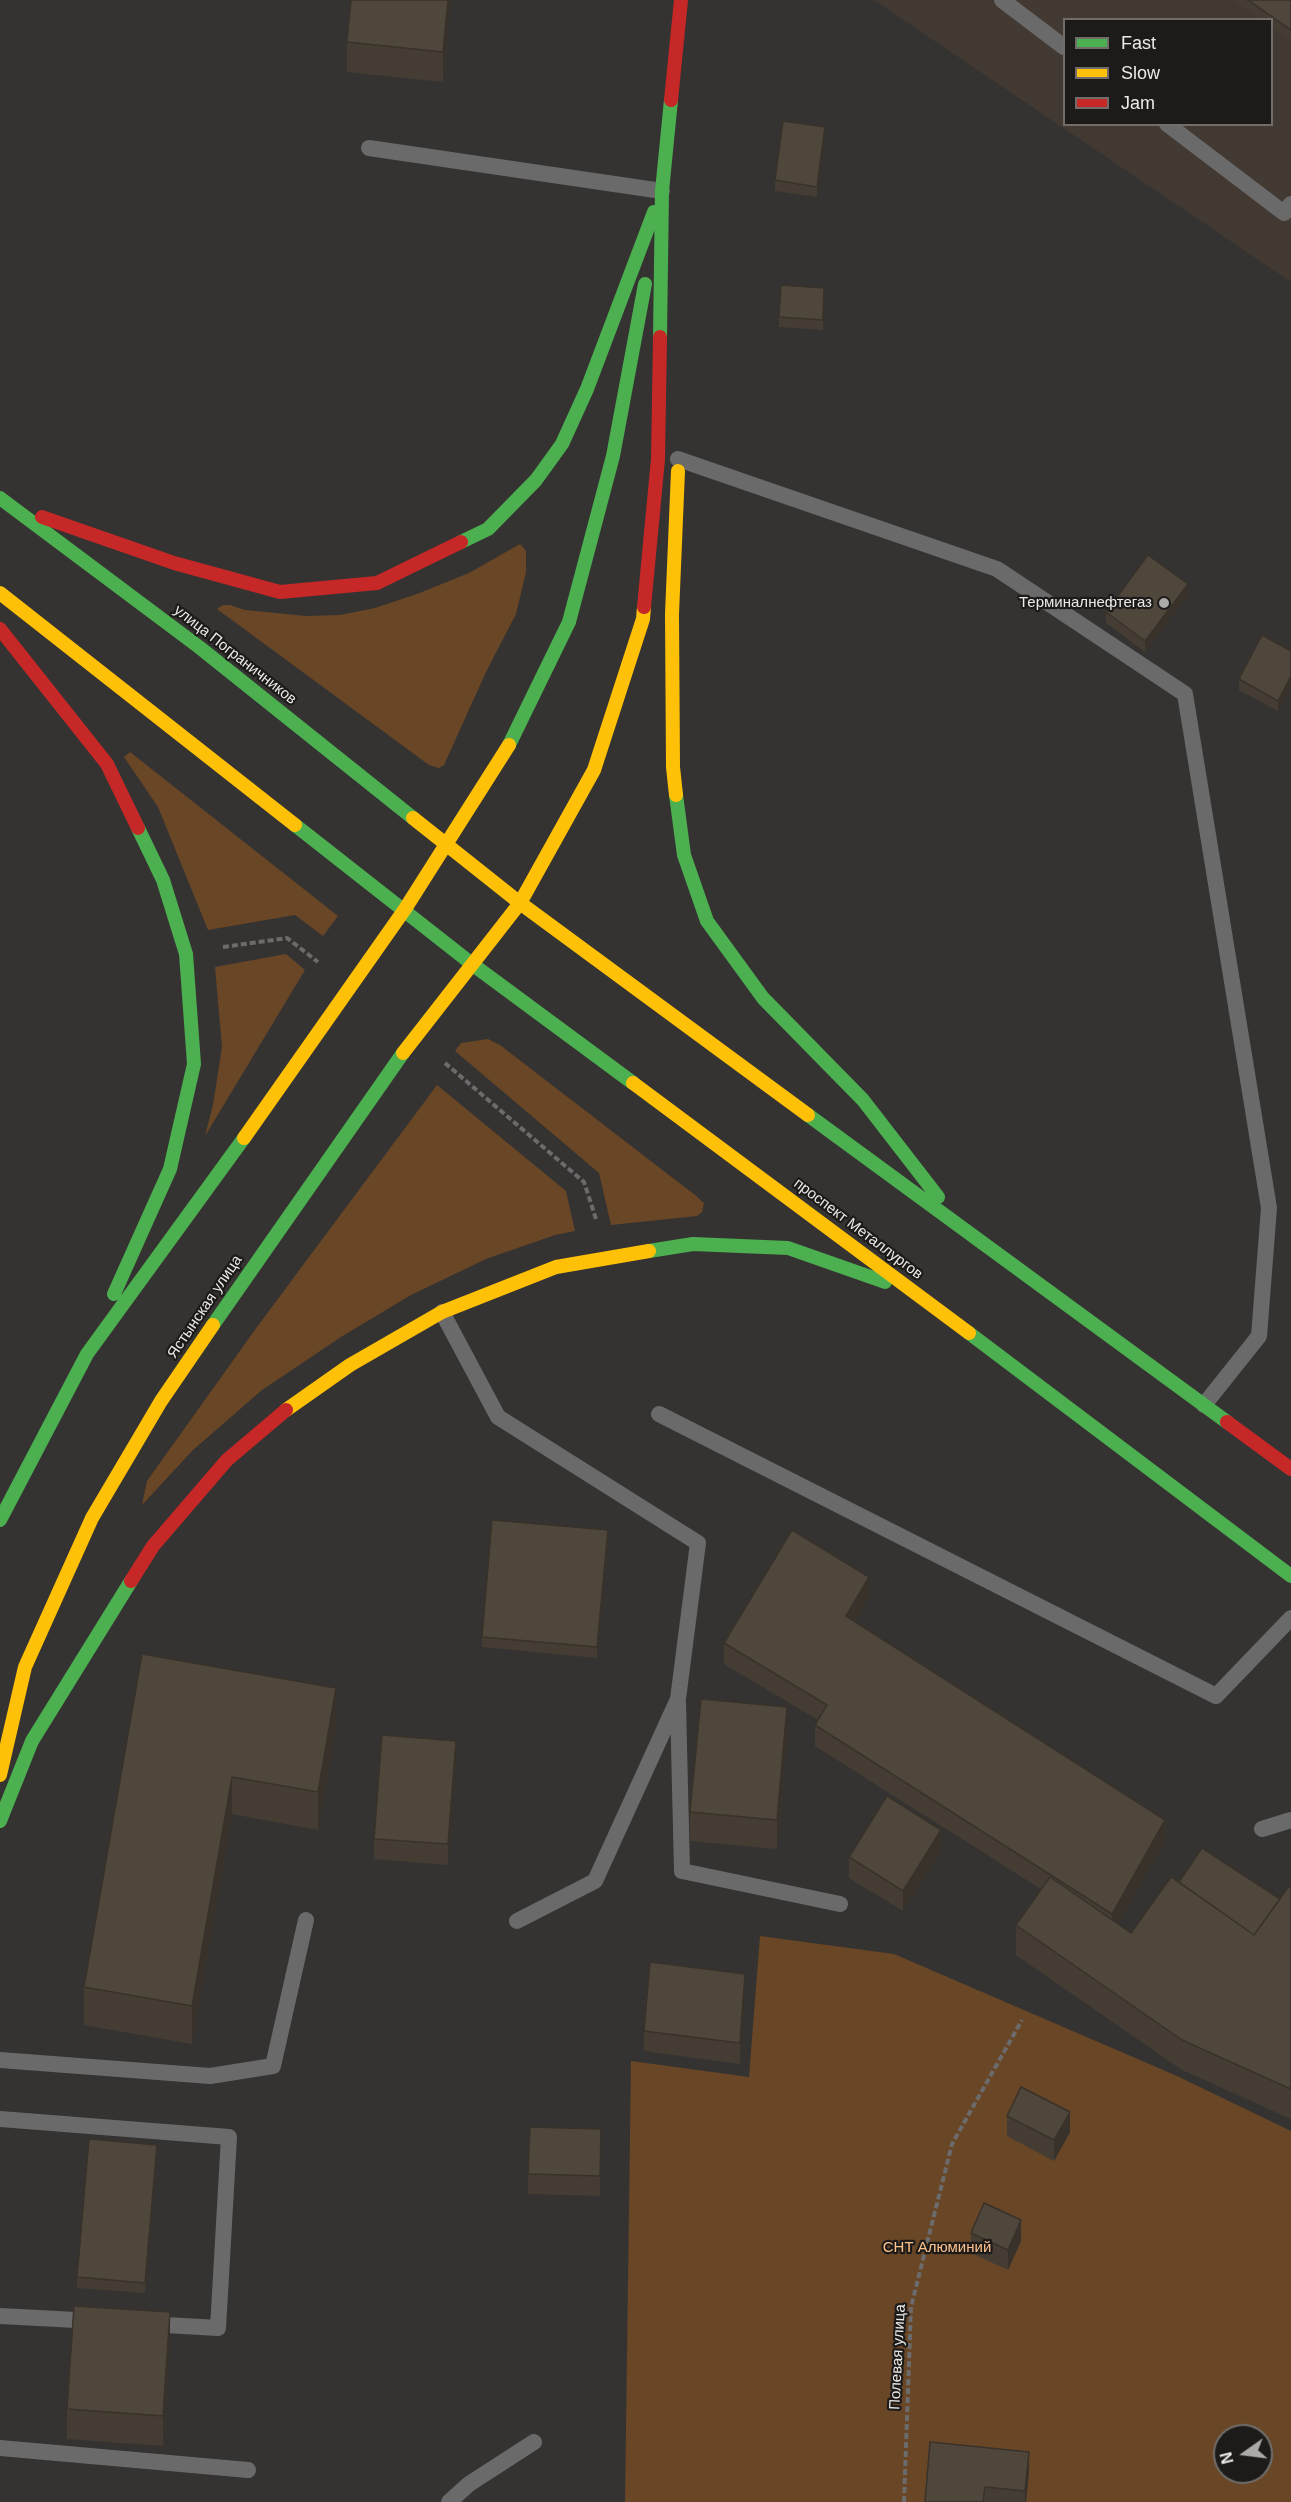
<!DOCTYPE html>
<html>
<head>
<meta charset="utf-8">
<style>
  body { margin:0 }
  #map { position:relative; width:1291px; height:2502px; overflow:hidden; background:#353331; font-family:Arial,sans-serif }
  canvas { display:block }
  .legend { position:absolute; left:1063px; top:18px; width:210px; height:108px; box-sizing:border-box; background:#1d1b19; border:2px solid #706d6b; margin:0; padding:8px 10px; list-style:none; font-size:18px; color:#ece9e6 }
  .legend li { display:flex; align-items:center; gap:12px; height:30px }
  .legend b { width:30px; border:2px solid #706d6b }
  .north { position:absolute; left:1213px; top:2424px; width:60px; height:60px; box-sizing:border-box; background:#1d1b19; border:2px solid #706d6b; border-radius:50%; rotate:256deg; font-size:16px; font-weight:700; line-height:24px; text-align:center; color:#ece9e6 }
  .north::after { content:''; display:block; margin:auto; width:21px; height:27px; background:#aca9a7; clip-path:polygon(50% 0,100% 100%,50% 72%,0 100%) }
</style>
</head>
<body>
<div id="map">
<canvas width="1291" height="2502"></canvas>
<ul class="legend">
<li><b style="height:8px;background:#4caf50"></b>Fast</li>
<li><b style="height:8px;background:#ffc107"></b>Slow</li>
<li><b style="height:8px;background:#c62828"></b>Jam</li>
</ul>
<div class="north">N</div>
</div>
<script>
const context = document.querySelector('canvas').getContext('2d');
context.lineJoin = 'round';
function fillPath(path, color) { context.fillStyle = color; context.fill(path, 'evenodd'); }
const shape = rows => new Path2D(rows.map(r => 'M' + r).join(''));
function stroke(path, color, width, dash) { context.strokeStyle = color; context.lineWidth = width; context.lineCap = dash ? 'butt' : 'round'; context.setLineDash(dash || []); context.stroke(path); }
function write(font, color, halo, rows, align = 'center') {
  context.font = font + ' Arial,sans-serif'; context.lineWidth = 4.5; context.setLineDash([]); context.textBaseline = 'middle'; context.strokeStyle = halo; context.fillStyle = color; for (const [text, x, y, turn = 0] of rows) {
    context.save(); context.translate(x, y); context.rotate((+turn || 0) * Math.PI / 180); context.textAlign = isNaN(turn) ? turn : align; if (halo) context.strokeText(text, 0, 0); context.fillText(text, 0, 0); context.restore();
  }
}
const built = shape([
  [874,0,1291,0,1291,282],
  [1064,20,1272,20,1272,124,1064,124]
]);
const green = shape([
  [520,544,526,551,526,572,516,614,486,672,444,765,439,768,429,765,217,609,223,605,230,605,245,610,306,616,340,615,375,608,417,594,469,573],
  [130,752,338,916,323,936,295,915,208,930,158,807,124,757],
  [286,954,305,970,205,1136,213,1105,222,1047,215,967],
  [488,1039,500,1045,695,1195,704,1203,702,1212,697,1216,611,1225,599,1173,455,1051,461,1043],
  [437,1085,566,1191,575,1231,555,1235,486,1259,411,1295,341,1337,262,1390,193,1450,142,1505,147,1481,257,1327],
  [760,1936,894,1954,1177,2076,1291,2131,1291,2502,625,2502,631,2061,749,2077],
  [1225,2436,1261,2436,1261,2472,1225,2472]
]);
const path = shape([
  [223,947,287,938,318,962],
  [445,1063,584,1182,596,1219],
  [904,2502,911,2307,952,2144,1022,2020]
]);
const lane = shape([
  [1002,0,1064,47],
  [1167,124,1284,213,1291,204],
  [369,148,662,191],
  [678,459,997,569,1185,694,1269,1208,1259,1336,1204,1405],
  [442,1312,498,1417,698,1543,678,1699,595,1881,517,1921],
  [659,1414,1216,1696,1291,1618],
  [678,1703,682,1871,840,1904],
  [1262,1829,1291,1820],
  [0,2060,210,2076,273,2066,306,1920],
  [0,2119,229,2137,218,2328,148,2324],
  [0,2316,95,2321],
  [0,2448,248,2470],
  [449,2502,469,2484,534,2442]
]);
const fast = shape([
  [660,337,662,191,671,100],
  [0,498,199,647,413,818],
  [461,542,488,529,536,480,562,444,587,389,654,212],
  [509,745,569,622,613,456,645,284],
  [676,795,684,855,707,921,763,998,863,1100,938,1197],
  [295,825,472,964,633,1083],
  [808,1115,1227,1422],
  [649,1251,693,1244,788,1248,885,1282],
  [114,1294,170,1169,194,1064,186,954,163,880,138,828],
  [213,1325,403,1053],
  [969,1333,1291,1576],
  [0,1520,87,1354,244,1138],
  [0,1821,32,1741,131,1581]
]);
const slow = shape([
  [0,593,295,825],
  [676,795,673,767,672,614,678,471],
  [413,818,520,903,808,1115],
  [403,1053,520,903,594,770,643,619,644,607],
  [633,1083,969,1333],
  [244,1138,405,909,509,745],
  [286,1410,350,1365,442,1312,556,1267,649,1251],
  [0,1775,25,1667,92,1518,161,1401,213,1325]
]);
const jam = shape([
  [671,100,681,0],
  [42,517,174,563,280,592,377,583,461,542],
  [644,607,658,459,660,337],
  [0,629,107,764,138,828],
  [1227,1422,1291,1469],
  [131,1581,153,1546,227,1460,286,1410]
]);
const wall = shape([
  [451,0,443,82,347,72,347,42],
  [1233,0,1291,0,1291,40,1272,27,1272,20,1261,20],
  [825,138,817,197,775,191,775,180],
  [824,299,823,330,779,327,779,317],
  [1188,595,1145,652,1106,623,1106,612],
  [1291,651,1291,687,1278,711,1239,690,1239,679],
  [608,1541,597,1658,482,1647,482,1637],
  [869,1598,855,1622,1165,1841,1118,1924,1131,1933,1179,1882,1280,1899,1291,1887,1291,2119,1182,2070,1016,1955,1016,1925,1041,1889,815,1746,815,1725,818,1720,724,1664,724,1643],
  [142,1654,336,1726,318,1830,232,1814,192,2044,84,2025,84,1987],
  [787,1737,777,1849,690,1841,690,1812],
  [456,1761,448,1865,374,1859,374,1839],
  [941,1850,903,1911,849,1878,849,1857],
  [745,1995,740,2064,644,2051,644,2031],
  [1007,2116,1070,2132,1054,2161,1007,2136],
  [601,2150,600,2196,528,2194,528,2174],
  [157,2155,145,2293,77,2288,77,2277],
  [971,2233,1021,2241,1008,2270,971,2253],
  [170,2342,163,2446,67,2439,67,2409],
  [1029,2472,1026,2502,925,2502]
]);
const shadedWall = shape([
  [448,0,451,0,443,82,443,52],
  [825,127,825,138,817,197,817,187],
  [1188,584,1188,595,1145,652,1145,641],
  [1291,676,1291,687,1278,711,1278,701],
  [608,1530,608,1541,597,1658,597,1647],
  [869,1577,869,1598,846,1636,846,1616],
  [336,1688,336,1726,318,1830,318,1792],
  [787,1707,787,1737,777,1849,777,1820],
  [456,1741,456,1761,448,1865,448,1844],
  [232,1777,232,1814,192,2044,192,2006],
  [1165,1820,1165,1841,1112,1934,1112,1914],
  [941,1830,941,1850,903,1911,903,1891],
  [745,1974,745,1995,740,2064,740,2043],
  [1070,2112,1070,2132,1054,2161,1054,2140],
  [601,2129,601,2150,600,2196,600,2176],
  [157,2145,157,2155,145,2293,145,2283],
  [1021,2220,1021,2241,1008,2270,1008,2250],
  [170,2312,170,2342,163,2446,163,2416],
  [1029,2452,1029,2472,1026,2502,1025,2502,1025,2491]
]);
const building = shape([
  [351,0,448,0,443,52,347,42,351,0],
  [1248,0,1291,0,1291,30,1248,0],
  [783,121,825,127,817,187,775,180,783,121],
  [781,285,824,288,823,320,779,317,781,285],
  [1148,555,1188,584,1145,641,1106,612,1148,555],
  [1262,635,1291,651,1291,676,1278,701,1239,679,1262,635],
  [492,1520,608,1530,597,1647,482,1637,492,1520],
  [792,1530,869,1577,846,1616,1165,1820,1112,1914,815,1725,827,1705,724,1643,792,1530],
  [142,1654,336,1688,318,1792,232,1777,192,2006,84,1987,142,1654],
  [701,1699,787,1707,777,1820,690,1812,701,1699],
  [382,1735,456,1741,448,1844,374,1839,382,1735],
  [887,1796,941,1830,903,1891,849,1857,887,1796],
  [1202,1848,1280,1899,1254,1935,1179,1882,1202,1848],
  [1050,1877,1131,1933,1171,1877,1254,1935,1289,1886,1291,1887,1291,2089,1182,2040,1016,1925,1050,1877],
  [650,1962,745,1974,740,2043,644,2031,650,1962],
  [1021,2087,1070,2112,1054,2140,1007,2116,1021,2087],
  [530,2127,601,2129,600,2176,528,2174,530,2127],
  [89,2139,157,2145,145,2283,77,2277,89,2139],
  [984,2203,1021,2220,1008,2250,971,2233,984,2203],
  [74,2306,170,2312,163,2416,67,2409,74,2306],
  [930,2442,1029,2452,1025,2491,985,2487,983,2502,925,2502,930,2442]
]);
const markers = [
  [1164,603,6,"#aca9a7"]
];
const poiNames = [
  ["Терминалнефтегаз",1152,603]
];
const streetNames = [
  ["улица Пограничников",235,655,38],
  ["проспект Металлургов",858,1229,37],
  ["Ястынская улица",205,1307,-56],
  ["Полевая улица",898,2357,-87]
];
const parkNames = [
  ["СНТ Алюминий",937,2248]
];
fillPath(built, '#423932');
fillPath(green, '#684626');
stroke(path, '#6c6b6b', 4, [6, 3]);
stroke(lane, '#6b6a6a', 16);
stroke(fast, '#4caf50', 14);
stroke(slow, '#ffc107', 14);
stroke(jam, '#c62828', 14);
fillPath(wall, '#453d34');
fillPath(shadedWall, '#38322a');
fillPath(building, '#50473c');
stroke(building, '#38322a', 1.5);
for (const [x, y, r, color] of markers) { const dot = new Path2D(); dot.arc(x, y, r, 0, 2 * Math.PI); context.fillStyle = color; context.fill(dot); stroke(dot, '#1d1b19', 2); }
write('15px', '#ece9e6', '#1d1b19', poiNames, 'right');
write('15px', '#ece9e6', '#1d1b19', streetNames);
write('15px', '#ffc28d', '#1d1b19', parkNames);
</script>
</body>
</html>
